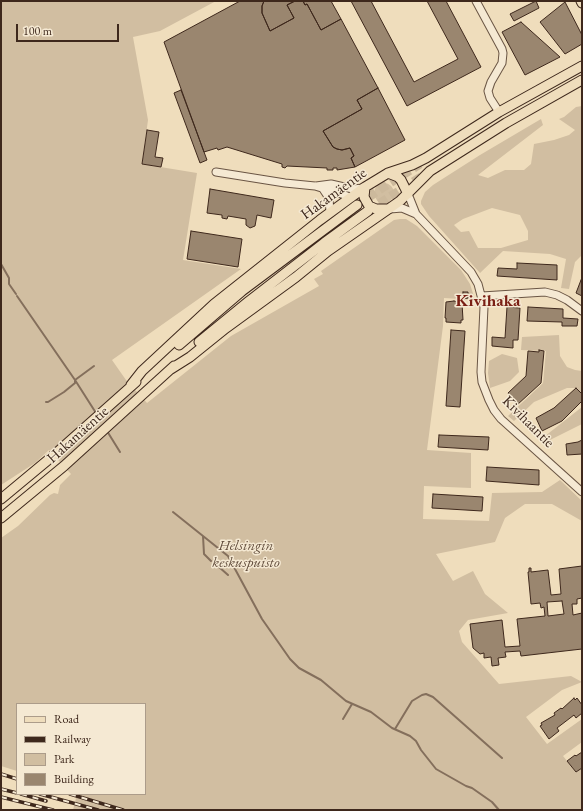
<!DOCTYPE html>
<html>
<head>
<meta charset="utf-8">
<style>
  body { margin:0 }
  #map { position:relative; width:583px; height:811px; overflow:hidden; background:#efddbc; font-family:"EB Garamond",serif }
  canvas { display:block }
  .frame { position:absolute; inset:0; border:2px solid #3e281c; pointer-events:none }
  .legend { position:absolute; left:16px; top:703px; width:130px; height:92px; box-sizing:border-box; background:#f5e9d3; border:1px solid #ac9c8a; margin:0; padding:5px 7px; list-style:none; font-size:12px; color:#3e281c }
  .legend li { display:flex; align-items:center; gap:8px; height:20px }
  .legend b { width:20px; border:1px solid #ac9c8a }
  .scale { position:absolute; left:16px; top:24px; width:103px; height:18px; box-sizing:border-box; border:2px solid #3e281c; border-top:0; padding-left:5px; font-size:12px; line-height:14px; white-space:nowrap; color:#3e281c; -webkit-text-stroke:3px #f5e9d3; paint-order:stroke }
</style>
</head>
<body>
<div id="map">
<canvas width="583" height="811"></canvas>
<div class="frame"></div>
<ul class="legend">
<li><b style="height:5px;background:#efddbc"></b>Road</li>
<li><b style="height:5px;background:#3e281c"></b>Railway</li>
<li><b style="height:11px;background:#d1bea1"></b>Park</li>
<li><b style="height:11px;background:#9a866f"></b>Building</li>
</ul>
<div class="scale">100 m</div>
</div>
<script>
const context = document.querySelector('canvas').getContext('2d');
context.lineJoin = 'round';
function fillPath(path, color) { context.fillStyle = color; context.fill(path, 'evenodd'); }
const shape = rows => new Path2D(rows.map(r => 'M' + r).join(''));
function stroke(path, color, width, dash) { context.strokeStyle = color; context.lineWidth = width; context.lineCap = dash ? 'butt' : 'round'; context.setLineDash(dash || []); context.stroke(path); }
function write(font, color, halo, rows, align = 'center') {
  context.font = font + ' "EB Garamond",serif'; context.lineWidth = 3; context.setLineDash([]); context.textBaseline = 'middle'; context.strokeStyle = halo; context.fillStyle = color; for (const [text, x, y, turn = 0] of rows) {
    context.save(); context.translate(x, y); context.rotate((+turn || 0) * Math.PI / 180); context.textAlign = isNaN(turn) ? turn : align; if (halo) context.strokeText(text, 0, 0); context.fillText(text, 0, 0); context.restore();
  }
}
const green = shape([
  [1,1,216,1,160,31,133,37,148,120,142,164,197,173,183,260,241,269,112,360,126,380,147,403,231,336,319,286,314,279,323,274,321,271,394,220,400,219,406,219,417,226,461,270,470,284,475,300,444,298,443,326,427,450,471,453,471,488,424,486,423,519,489,521,492,493,542,492,560,480,582,501,582,521,552,504,525,504,505,518,495,542,436,554,453,581,473,571,485,594,508,613,468,620,459,631,462,642,499,684,571,676,582,682,562,690,526,717,547,744,582,719,582,742,563,756,576,772,582,768,582,810,73,810,77,794,145,794,145,704,17,704,17,771,1,766,1,538,18,526,50,495,54,493,58,494,60,485,71,474,49,450,35,463,1,485],
  [582,106,582,255,575,262,569,289,561,288,566,259,550,254,503,251,480,273,429,216,421,204,421,201,425,192,433,185,480,155,541,119,543,125,478,175,488,178,505,170,524,170,531,164,534,144,554,140,569,135,575,130,559,119,564,117,576,107],
  [492,208,520,215,528,231,528,240,501,248,478,248,469,231,461,232,454,225,463,219],
  '374 193a10 10 0 1 1 20 0a10 10 0 1 1-20 0Z',
  [559,335,560,356,567,367,575,370,582,371,582,394,576,388,567,388,534,402,514,421,508,416,543,383,546,351,521,350,522,337],
  [502,354,517,358,519,372,510,381,490,388,488,373,489,361],
  [582,407,582,424,544,443,540,440]
]);
const stream = shape([
  [1,264,9,278,9,284,16,294],
  [17,296,75,380,94,366],
  [75,380,96,413],
  [46,402,48,402,64,392,75,383,75,381],
  [107,431,120,452],
  [173,512,228,556,262,619,290,659,299,668,321,680,346,701,371,712,392,728,410,736,416,741,421,750,436,769,466,786,472,788,492,802,499,810],
  [203,536,204,554,211,561],
  [219,567,228,575],
  [343,719,352,704],
  [395,729,412,701,422,695,426,694,433,697,502,758]
]);
const building = shape([
  [240,1,264,1,262,6,262,13,270,31,294,18,287,5,295,1,303,1,305,5,307,4,321,30,341,19,378,88,357,100,362,109,323,131,333,147,337,149,342,150,350,148,354,156,351,158,355,167,337,170,337,168,333,168,333,170,327,170,327,168,287,166,285,168,282,167,282,164,227,147,218,150,217,148,204,152,164,42,240,1],
  [264,1,295,1,287,5,294,18,270,31,262,13,262,6,264,1],
  [303,1,331,1,341,19,321,30,307,4,305,5,303,1],
  [351,1,446,1,481,67,407,106,351,1],
  [371,1,427,1,458,59,414,82,371,1],
  [536,1,539,8,514,21,510,14,536,1],
  [565,2,582,35,582,44,565,54,540,22,565,2],
  [521,22,560,57,525,75,502,32,521,22],
  [378,88,405,140,355,167,351,158,354,156,350,148,342,150,337,149,333,147,323,131,362,109,357,100,378,88],
  [181,90,207,160,200,163,174,93,181,90],
  [147,130,159,132,155,157,163,158,161,167,142,164,147,130],
  [210,189,274,200,271,218,257,215,255,226,250,228,246,225,246,219,228,216,227,219,222,218,222,215,207,213,210,189],
  [191,231,242,239,238,267,187,259,191,231],
  [517,263,557,265,557,280,497,276,498,268,517,269,517,263],
  [581,280,582,280,582,296,576,293,581,280],
  [463,292,468,292,468,298,463,299,463,292],
  [454,301,462,303,463,320,461,320,461,323,446,322,446,318,445,318,446,302,454,301],
  [507,307,520,308,518,340,513,340,513,348,492,346,492,337,505,338,507,307],
  [528,307,563,309,563,318,578,319,577,326,562,326,562,322,527,321,528,307],
  [451,330,465,331,460,407,446,406,451,330],
  [539,350,544,351,541,383,517,405,508,393,526,376,528,351,539,352,539,350],
  [576,388,582,394,582,401,562,421,542,431,536,418,554,408,576,388],
  [439,435,489,437,488,450,438,447,439,435],
  [582,440,582,454,567,455,566,444,578,442,582,440],
  [487,467,539,470,539,485,486,481,487,467],
  [433,494,483,497,482,511,432,508,433,494],
  [582,566,582,598,577,599,577,604,572,604,573,615,582,613,582,649,521,656,520,651,505,652,506,657,498,658,499,665,492,666,491,657,484,658,484,653,480,654,473,648,470,624,502,620,505,647,520,646,517,619,545,616,544,607,541,608,540,603,531,604,528,572,529,572,529,568,531,568,531,572,548,570,551,595,561,594,559,569,582,566],
  [562,601,564,614,548,616,547,602,562,601],
  [574,698,575,700,577,698,582,705,582,713,576,718,574,715,557,728,559,731,549,739,540,726,542,725,541,723,555,715,554,713,561,708,562,709,574,698],
  [582,752,582,768,576,772,567,761,575,755,576,756,582,752]
]);
const majorTunnel = shape([
  [357,205,382,188,420,164],
  [368,211,424,175]
]);
const minor = shape([
  [476,1,502,49,503,53,502,63,491,82,488,91,490,98,499,112],
  [216,172,285,183,315,186,351,197],
  [316,186,331,184,353,189,363,188],
  [323,189,329,198,330,213],
  [408,194,416,214],
  [390,209,402,208,416,214,471,272,478,284,484,307,481,372,482,382,489,400,494,410,501,419,582,492],
  [482,296,545,292,557,295,567,300,582,311]
]);
const major = shape([
  [581,1,582,3],
  [388,173,398,177,401,180,408,194],
  [365,187,364,197,369,206,376,209,388,209],
  [199,342,249,301,324,243,368,211],
  [179,345,242,291,357,205],
  [171,369,190,357,226,328,296,277,328,251,400,201,430,171,506,123,582,80],
  [131,385,142,371,214,304,320,220,365,187,388,173,412,165,426,158,499,112,582,66],
  [1,499,54,455,136,382],
  [1,518,64,466,174,366]
]);
const rail = shape([
  [1,774,17,779],
  [1,789,17,793],
  [21,794,46,801],
  [40,794,98,810],
  [70,794,123,810],
  [1,797,53,810]
]);
const streetNames = [
  ["Hakamäentie",334,194,-36],
  ["Kivihaantie",528,422,45],
  ["Hakamäentie",78,435,-42]
];
const parkNames = [
  ["Helsingin",246,546],
  ["keskuspuisto",246,563]
];
const quarterNames = [
  ["Kivihaka",488,301]
];
fillPath(green, '#d1bea1');
stroke(stream, '#846f5c', 2);
fillPath(building, '#9a866f');
stroke(building, '#3e281c', 1);
stroke(majorTunnel, '#ccb99c', 9, [9, 4.5]);
stroke(minor, '#6a5544', 9);
stroke(major, '#3e281c', 11);
stroke(minor, '#f5e9d3', 7);
stroke(major, '#efddbc', 9);
stroke(rail, '#3e281c', 3.5);
stroke(rail, '#f5e9d3', 2, [6]);
write('15px', '#3e281c', '#f5e9d3', streetNames);
write('italic 15px', '#634e3d', '#f5e9d3', parkNames);
write('bold 17px', '#7a1f14', '#f5e9d3', quarterNames);
</script>
</body>
</html>
